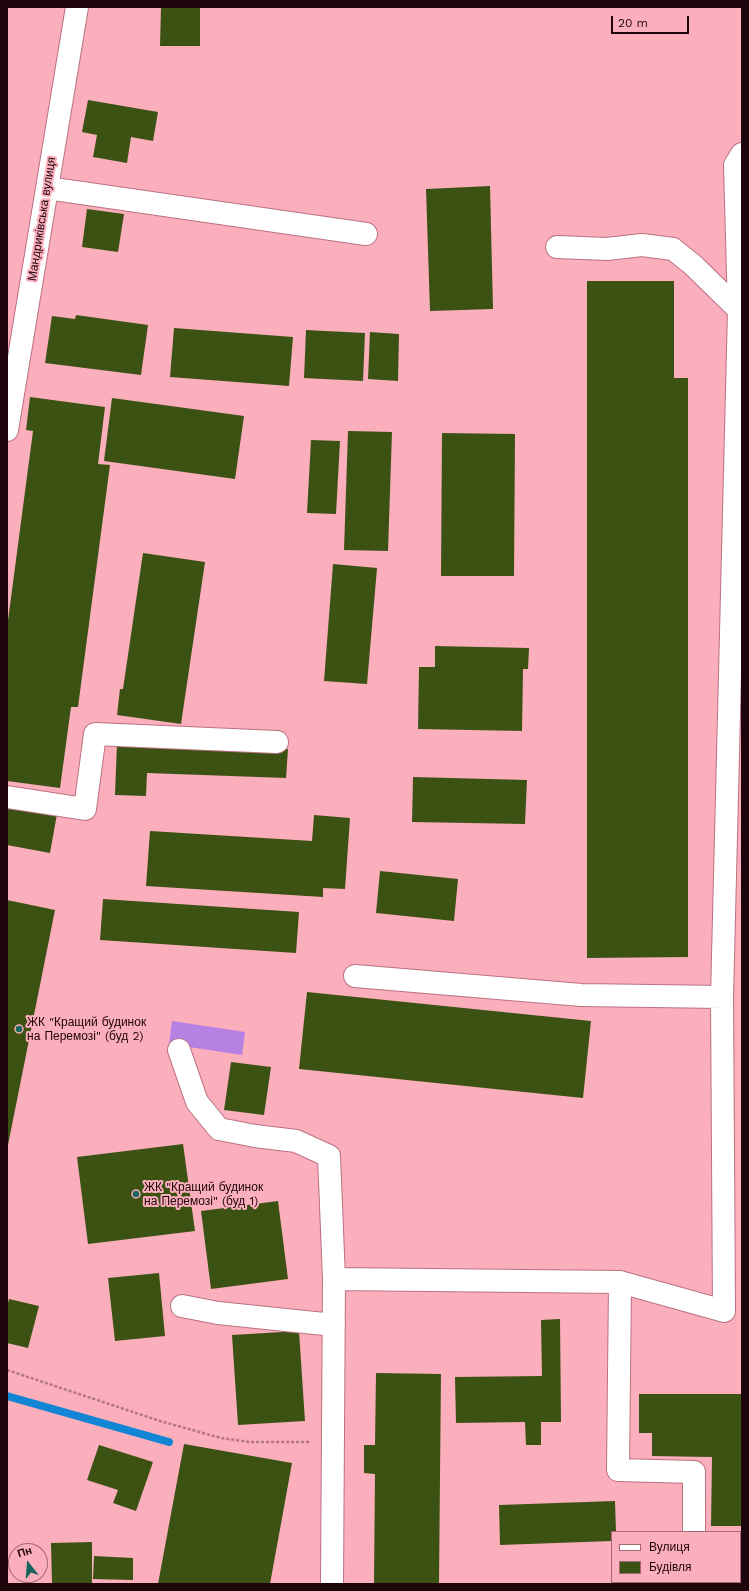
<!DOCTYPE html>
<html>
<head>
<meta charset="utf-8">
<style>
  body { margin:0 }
  #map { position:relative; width:749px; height:1591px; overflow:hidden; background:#fbaebc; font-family:"Work Sans",sans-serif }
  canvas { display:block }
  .frame { position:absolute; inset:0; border:8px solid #1e050b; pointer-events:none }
  .legend { position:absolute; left:611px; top:1531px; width:130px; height:52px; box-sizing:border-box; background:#fbaebc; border:1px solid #a36a75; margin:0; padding:5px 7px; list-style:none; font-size:12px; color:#1e050b }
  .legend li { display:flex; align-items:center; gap:8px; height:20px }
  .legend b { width:20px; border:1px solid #a36a75 }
  .north { position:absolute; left:8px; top:1543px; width:40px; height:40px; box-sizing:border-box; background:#fbaebc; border:1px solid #a36a75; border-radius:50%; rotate:343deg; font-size:11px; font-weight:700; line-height:16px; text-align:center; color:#1e050b }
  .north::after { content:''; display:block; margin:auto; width:14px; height:18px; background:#18645e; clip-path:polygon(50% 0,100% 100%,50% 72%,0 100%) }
  .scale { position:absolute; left:611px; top:16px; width:78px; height:18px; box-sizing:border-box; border:2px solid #1e050b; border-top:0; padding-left:5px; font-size:12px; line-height:14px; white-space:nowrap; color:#1e050b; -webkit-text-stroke:3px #fbaebc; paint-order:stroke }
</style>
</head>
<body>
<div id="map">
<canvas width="749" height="1591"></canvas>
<div class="frame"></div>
<ul class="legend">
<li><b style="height:5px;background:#fff"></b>Вулиця</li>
<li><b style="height:11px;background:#3c5213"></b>Будівля</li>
</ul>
<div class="north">Пн</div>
<div class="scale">20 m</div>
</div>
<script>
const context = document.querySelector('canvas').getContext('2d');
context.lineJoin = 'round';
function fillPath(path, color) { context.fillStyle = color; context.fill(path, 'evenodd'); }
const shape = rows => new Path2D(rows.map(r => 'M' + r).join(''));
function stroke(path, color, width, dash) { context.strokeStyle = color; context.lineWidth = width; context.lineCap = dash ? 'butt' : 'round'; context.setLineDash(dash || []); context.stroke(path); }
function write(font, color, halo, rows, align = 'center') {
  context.font = font + ' "Work Sans",sans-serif'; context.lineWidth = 4; context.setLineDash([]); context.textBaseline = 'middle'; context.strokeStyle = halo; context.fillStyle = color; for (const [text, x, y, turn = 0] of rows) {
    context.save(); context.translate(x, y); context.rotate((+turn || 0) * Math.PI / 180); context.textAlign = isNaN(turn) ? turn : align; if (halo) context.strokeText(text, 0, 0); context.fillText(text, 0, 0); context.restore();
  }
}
const green = shape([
  [172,1021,245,1032,242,1055,169,1044]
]);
const stream = shape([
  [7,1396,169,1442]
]);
const building = shape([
  [161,7,200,7,200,46,160,46],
  [88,100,158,112,153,141,131,137,127,163,93,157,97,135,82,132],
  [490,186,493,309,430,311,426,189],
  [87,209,124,214,118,252,82,247],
  [587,281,674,281,674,378,688,378,688,957,587,958],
  [76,315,148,325,141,375,45,363,52,316,75,319],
  [174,328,293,337,289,386,170,377],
  [306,330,365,333,363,381,304,378],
  [370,332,399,334,398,381,368,379],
  [30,397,105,407,98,464,110,465,78,707,71,707,60,788,7,781,7,628,33,431,26,430],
  [112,398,244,416,235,479,104,461],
  [348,431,392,432,388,551,344,550],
  [442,433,515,434,514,576,441,576],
  [311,440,340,441,336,514,307,513],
  [143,553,205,562,181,724,117,715,120,689,123,689],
  [333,564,377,568,367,684,324,681],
  [435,646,529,648,528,669,523,669,522,731,418,729,419,667,435,667],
  [117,743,288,749,286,778,147,773,146,796,115,795],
  [413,777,527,780,525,824,412,822],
  [7,805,57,814,50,853,7,845],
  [314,815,350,818,345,889,323,888,323,897,146,886,150,831,312,841],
  [380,871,458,879,454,921,376,913],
  [103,899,299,912,296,953,100,940],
  [7,900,55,910,8,1145,7,1145],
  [307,992,591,1021,583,1098,299,1069],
  [231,1062,271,1067,264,1115,224,1110],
  [183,1144,195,1231,88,1244,77,1157],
  [278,1201,288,1279,211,1289,201,1211],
  [159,1273,165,1336,115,1341,108,1278],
  [9,1299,39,1306,28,1348,7,1343,7,1303,8,1303],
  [560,1319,561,1422,541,1422,541,1445,526,1445,525,1422,456,1423,455,1377,542,1376,541,1320],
  [299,1331,305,1421,238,1425,232,1335],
  [376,1373,441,1374,439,1584,374,1584,375,1474,364,1473,364,1445,375,1445],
  [639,1394,742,1394,742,1526,711,1526,712,1457,652,1456,652,1433,639,1433],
  [184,1444,292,1463,270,1584,158,1584],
  [99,1445,153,1462,136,1511,113,1503,118,1490,87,1480],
  [615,1501,616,1532,612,1532,612,1541,500,1545,499,1505],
  [92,1542,92,1584,52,1584,51,1543],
  [94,1556,133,1558,133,1580,93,1579]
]);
const path = shape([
  [7,1370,160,1421,221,1438,250,1442,310,1442]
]);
const minor = shape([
  [47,188,366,234],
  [557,247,607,249,642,245,673,249,693,265,739,310],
  [739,310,735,165,742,154],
  [7,430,77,7],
  [7,797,85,809,95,734,277,742],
  [355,976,581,995,722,997],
  [179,1050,197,1102,219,1129,255,1136,296,1141,329,1156,334,1279,332,1584],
  [334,1279,620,1282,724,1311,722,997,739,310,742,311],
  [620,1282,618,1470,694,1472,694,1532],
  [182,1306,218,1313,334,1325],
  [694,1582,694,1584]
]);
const markers = [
  [19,1029,4,"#18645e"],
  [136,1194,4,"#18645e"]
];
const streetNames = [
  ["Мандриківська вулиця",42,219,-81]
];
const poiNames = [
  ["ЖК \"Кращий будинок",27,1022],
  ["на Перемозі\" (буд 2)",27,1036],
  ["ЖК \"Кращий будинок",144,1187],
  ["на Перемозі\" (буд 1)",144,1201]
];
fillPath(green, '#b582e4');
stroke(stream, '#1285d5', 8);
fillPath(building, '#3c5213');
stroke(minor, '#ba7281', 24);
stroke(path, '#b27682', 2.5, [3, 2]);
stroke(minor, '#fff', 22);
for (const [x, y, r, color] of markers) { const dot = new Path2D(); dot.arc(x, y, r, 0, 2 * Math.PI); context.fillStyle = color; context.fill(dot); stroke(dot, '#fbaebc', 1.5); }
write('12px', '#1e050b', '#fbaebc', streetNames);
write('12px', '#1e050b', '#fbaebc', poiNames, 'left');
</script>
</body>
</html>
